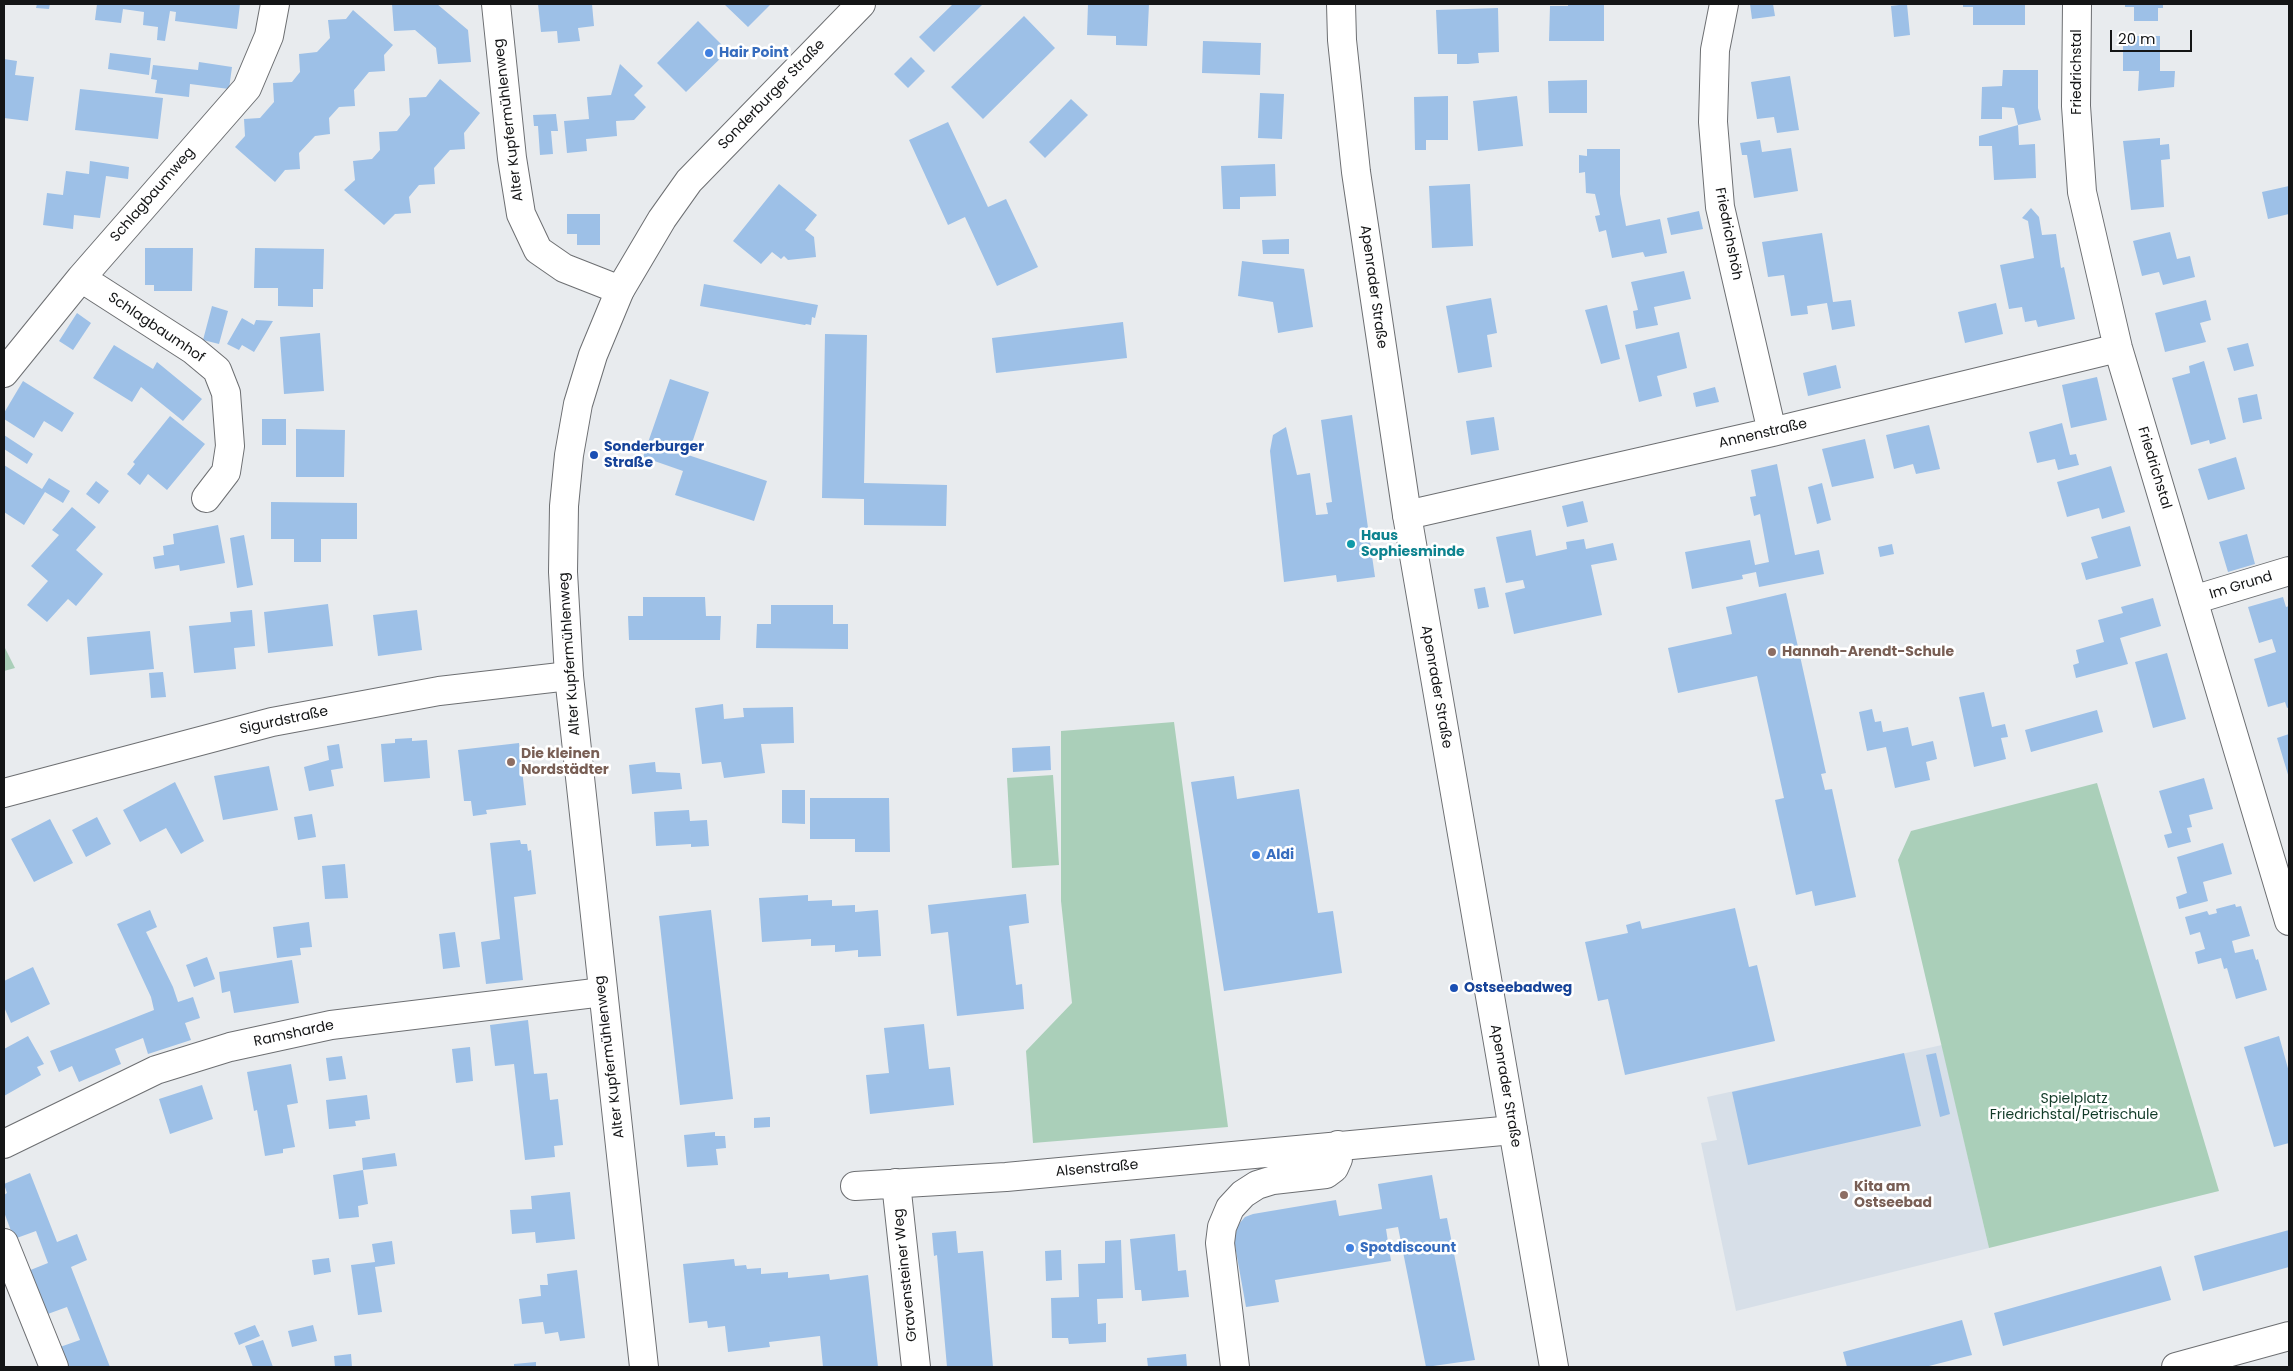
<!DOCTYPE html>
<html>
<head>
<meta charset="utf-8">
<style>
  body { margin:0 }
  #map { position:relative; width:2293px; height:1371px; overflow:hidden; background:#e8ebee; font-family:Poppins,sans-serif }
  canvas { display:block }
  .frame { position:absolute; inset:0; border:5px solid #141516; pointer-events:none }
  .scale { position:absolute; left:2110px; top:30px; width:82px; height:22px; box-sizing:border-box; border:2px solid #141516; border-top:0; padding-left:6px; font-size:15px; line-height:18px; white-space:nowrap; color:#141516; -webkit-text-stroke:4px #fff; paint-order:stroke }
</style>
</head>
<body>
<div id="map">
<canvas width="2293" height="1371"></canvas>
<div class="frame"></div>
<div class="scale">20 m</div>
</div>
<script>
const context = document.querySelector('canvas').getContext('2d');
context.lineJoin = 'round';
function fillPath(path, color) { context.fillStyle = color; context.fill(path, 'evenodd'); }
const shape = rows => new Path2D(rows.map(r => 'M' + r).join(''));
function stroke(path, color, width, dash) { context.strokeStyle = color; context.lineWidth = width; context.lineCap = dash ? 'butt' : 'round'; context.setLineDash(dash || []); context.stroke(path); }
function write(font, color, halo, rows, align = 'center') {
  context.font = font + ' Poppins,sans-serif'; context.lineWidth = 5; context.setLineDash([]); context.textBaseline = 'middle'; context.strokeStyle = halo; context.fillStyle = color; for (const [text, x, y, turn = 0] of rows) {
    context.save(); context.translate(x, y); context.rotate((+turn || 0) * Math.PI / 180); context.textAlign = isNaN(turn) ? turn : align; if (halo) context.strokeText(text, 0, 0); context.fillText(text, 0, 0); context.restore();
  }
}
const built = shape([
  [1942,1045,1989,1248,1736,1311,1701,1143,1717,1140,1707,1097]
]);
const green = shape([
  [4,646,15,668,4,671],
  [1174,722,1228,1127,1033,1143,1026,1051,1072,1003,1061,901,1061,731],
  [1053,775,1059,865,1012,868,1007,778],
  [2097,783,2219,1191,1989,1248,1898,860,1911,831]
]);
const building = shape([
  [37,4,50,4,49,9,36,8],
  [97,4,240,4,237,29,175,21,176,12,170,11,165,41,157,40,158,27,143,25,144,12,123,9,121,23,95,20],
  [392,4,437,4,468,30,471,62,438,64,436,48,415,30,394,31],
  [538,4,592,4,594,26,578,28,580,41,558,43,557,31,541,32],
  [724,4,771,4,748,27],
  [953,4,983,4,934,52,919,37],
  [1088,4,1149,4,1147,46,1116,45,1116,36,1087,35],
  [1568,4,1604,4,1604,41,1549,41,1550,6,1568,6],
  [1750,4,1773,4,1775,16,1752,19],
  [1907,4,1910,35,1894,37,1891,6],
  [1963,4,2025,4,2025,25,1973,25,1973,7,1963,7],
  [2125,4,2163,4,2163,8,2158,8,2158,21,2134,21,2134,7,2125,7],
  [1498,8,1499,52,1478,53,1479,63,1468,64,1457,64,1457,54,1438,54,1436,10],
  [353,10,393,45,384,55,385,71,369,72,354,90,355,106,339,107,329,118,330,134,315,136,299,153,300,169,285,170,275,182,235,147,245,136,244,119,260,118,274,102,273,83,292,82,300,72,299,54,317,52,330,38,328,20,346,19],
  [1024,16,1055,48,983,119,951,87],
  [698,21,728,51,686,92,657,63],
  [2123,36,2160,36,2160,71,2175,71,2174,87,2138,91,2139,71,2123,71],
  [1203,41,1261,43,1260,75,1202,73],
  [110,53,151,58,149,75,108,69],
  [911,57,925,71,908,88,894,74],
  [4,59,17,61,15,75,34,77,28,121,4,118],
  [199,62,232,67,229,89,190,84,189,97,155,93,157,80,151,79,153,65,198,70],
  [620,64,643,86,634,95,646,107,634,120,616,121,617,136,586,139,587,151,567,153,564,121,589,119,587,97,611,95],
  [2003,70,2038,70,2038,108,2041,120,2018,125,2014,108,2002,107,2002,119,1981,119,1982,87,2002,86],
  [1790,76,1799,130,1777,133,1774,117,1757,119,1751,82],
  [440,79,480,113,464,133,465,149,450,150,434,168,435,184,419,185,409,197,411,213,395,214,384,225,344,190,355,180,353,161,372,159,380,150,379,132,397,131,410,115,409,98,426,97],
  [1587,80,1587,113,1549,113,1548,81],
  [80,89,163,98,158,139,75,130],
  [1260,93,1284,94,1282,139,1258,138],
  [1448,96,1448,140,1426,140,1426,150,1415,150,1414,97],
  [1517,96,1523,146,1478,151,1473,101],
  [1071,99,1088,115,1045,158,1029,142],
  [556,114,558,131,551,131,553,154,540,155,538,126,534,126,533,115],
  [948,122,988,207,1006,199,1038,267,997,286,965,217,948,225,909,140],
  [2018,125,2019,145,2035,144,2036,178,1994,180,1992,146,1979,146,1979,136],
  [2160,138,2160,145,2169,144,2170,159,2161,160,2164,207,2131,210,2123,141],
  [1760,140,1762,152,1791,148,1798,191,1754,198,1747,155,1742,155,1740,143],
  [1587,149,1620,149,1620,194,1626,226,1660,219,1667,253,1645,257,1643,252,1612,258,1606,230,1599,232,1595,216,1600,215,1595,194,1586,193,1585,172,1579,173,1579,155,1587,156],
  [90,161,129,167,128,179,106,176,100,218,74,215,73,229,43,225,47,193,63,195,66,171,89,174],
  [1275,164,1276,196,1240,197,1240,209,1223,209,1221,166],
  [779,184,817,215,805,230,814,237,816,257,788,260,784,256,781,259,772,252,761,264,733,241],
  [1470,184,1473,246,1432,248,1429,186],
  [2289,186,2289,214,2268,219,2262,192],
  [2031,208,2039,217,2042,235,2056,234,2061,268,2064,267,2075,319,2038,327,2036,320,2025,322,2022,307,2009,309,2000,265,2034,258,2028,221,2022,218],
  [1699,211,1703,229,1671,235,1667,218],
  [567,214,600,214,600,245,577,245,577,234,567,234],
  [2170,232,2177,259,2190,256,2195,277,2163,285,2159,272,2142,276,2133,241],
  [1822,233,1833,302,1851,300,1855,326,1832,330,1827,303,1807,306,1808,314,1791,316,1784,275,1768,277,1762,242],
  [1289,239,1289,254,1263,254,1262,240],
  [145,248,193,248,192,291,154,291,154,285,145,285],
  [255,248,324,249,323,289,313,289,313,307,278,306,278,288,254,288],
  [1242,261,1304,269,1313,327,1278,333,1273,302,1238,296],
  [1684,271,1691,299,1654,307,1658,325,1636,329,1633,311,1638,310,1631,282],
  [704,284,818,305,815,318,812,317,811,325,806,324,805,325,700,306],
  [1491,298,1497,333,1487,335,1492,367,1458,373,1446,306],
  [2206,300,2211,320,2200,323,2206,342,2165,352,2155,313],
  [1996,303,2003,334,1965,343,1958,312],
  [1607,305,1620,359,1601,364,1585,310],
  [212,306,228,311,219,344,203,340],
  [77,313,91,323,73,350,59,341],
  [242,318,254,325,256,320,273,321,254,352,242,345,239,350,227,344],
  [1123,322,1127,358,996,373,992,338],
  [1679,332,1687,368,1657,376,1662,396,1639,402,1625,345],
  [320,333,324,391,284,394,280,337],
  [825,334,867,335,864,483,947,485,946,526,864,525,864,499,822,498],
  [2248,343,2254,366,2234,371,2227,348],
  [114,345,153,369,157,362,202,399,183,421,141,387,132,402,93,378],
  [2204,361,2226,439,2210,444,2209,440,2191,445,2172,378,2190,373,2189,366],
  [1836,365,1841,388,1808,396,1803,373],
  [2097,377,2107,420,2071,428,2062,385],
  [670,379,709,392,688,455,767,481,754,521,675,495,683,471,643,457],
  [23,381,74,413,62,432,44,421,34,438,4,419,4,413],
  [1715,387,1719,402,1696,407,1693,393],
  [2257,394,2262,419,2243,423,2238,398],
  [1352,415,1375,577,1337,582,1336,575,1284,582,1270,451,1273,435,1286,427,1297,475,1310,473,1316,515,1328,514,1326,503,1332,502,1321,420],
  [170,416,205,444,167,490,148,474,140,485,127,474,135,464,133,462],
  [1494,417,1499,450,1471,455,1466,421],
  [262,419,286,419,286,445,262,445],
  [2062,423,2070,455,2076,454,2079,465,2058,470,2055,459,2037,463,2029,432],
  [1929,425,1940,469,1916,474,1913,464,1894,469,1886,435],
  [296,429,345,430,344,477,296,477],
  [4,435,33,454,27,464,4,449],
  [1865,439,1874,478,1832,487,1822,449],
  [2236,457,2245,489,2208,500,2198,469],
  [1777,464,1795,555,1819,550,1824,574,1759,587,1756,572,1742,575,1743,579,1692,589,1685,552,1750,540,1755,565,1769,562,1760,514,1754,516,1750,497,1756,496,1751,470],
  [4,465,42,489,49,478,70,491,63,503,45,492,24,525,4,512],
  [2111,466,2125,512,2102,519,2099,508,2067,517,2057,482],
  [96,481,109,491,99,504,86,494],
  [1822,483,1831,520,1817,524,1808,487],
  [1583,501,1588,522,1567,527,1562,506],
  [271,502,357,503,357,539,321,539,321,562,294,562,294,539,271,539],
  [72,507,96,527,76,550,103,574,76,606,68,599,47,622,27,605,48,581,31,566,59,535,52,530],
  [218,525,225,563,180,571,179,565,155,569,153,557,164,555,163,546,174,544,173,534],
  [2130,526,2141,566,2086,580,2081,563,2098,558,2091,537],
  [1531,530,1536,556,1567,549,1566,542,1584,539,1586,549,1613,543,1617,560,1591,565,1602,615,1514,634,1505,593,1525,588,1523,580,1506,583,1496,537],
  [2247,534,2255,564,2228,572,2219,542],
  [244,535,253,585,237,588,230,538],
  [1892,544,1894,554,1880,557,1878,547],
  [1485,587,1489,607,1478,609,1474,589],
  [1786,593,1826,773,1821,774,1825,790,1832,789,1856,897,1815,906,1812,891,1796,895,1775,800,1784,798,1757,676,1678,693,1668,648,1732,634,1726,607],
  [643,597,705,597,706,616,721,616,720,640,629,640,628,616,643,616],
  [2283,597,2286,607,2289,606,2289,707,2287,708,2285,702,2268,707,2254,659,2276,652,2272,639,2259,643,2248,607],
  [2153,598,2161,626,2120,638,2128,664,2076,678,2073,665,2079,663,2076,650,2104,642,2098,620,2123,613,2121,607],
  [328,604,333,646,268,653,264,612],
  [771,605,833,605,833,624,848,624,848,649,756,648,757,624,771,624],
  [252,610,255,646,234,648,236,669,194,673,189,626,231,622,230,612],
  [417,610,422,650,378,656,373,615],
  [150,631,154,669,90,675,87,637],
  [2167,653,2186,719,2153,728,2135,662],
  [163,672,166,697,151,698,149,673],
  [1984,692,1992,727,2005,724,2008,737,2001,738,2006,759,1974,767,1959,697],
  [723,704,724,719,744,717,743,708,793,707,794,743,761,744,765,773,724,778,721,762,702,764,695,708],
  [1872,709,1875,722,1881,721,1883,732,1908,727,1912,746,1933,741,1937,759,1926,762,1930,780,1895,788,1886,747,1867,751,1859,712],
  [2097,710,2103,732,2031,752,2025,730],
  [2289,734,2289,778,2277,738],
  [412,738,412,741,427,740,430,778,384,782,381,744,395,743,395,739],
  [519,743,526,805,486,810,487,814,473,816,471,801,464,801,458,750],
  [339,744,343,768,331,770,334,786,309,791,304,767,329,760,327,746],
  [1050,746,1051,770,1013,772,1012,748],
  [655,762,656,772,680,773,682,789,632,794,629,765],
  [269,766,278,810,223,820,214,776],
  [1234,776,1237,799,1299,789,1318,913,1333,911,1342,973,1224,991,1191,782],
  [2204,778,2213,809,2189,815,2192,827,2187,828,2191,842,2168,848,2164,835,2172,833,2159,791],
  [175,782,204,841,181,854,166,828,140,842,123,810],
  [782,790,805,790,805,824,782,823],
  [810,798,889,798,890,852,855,852,855,839,810,839],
  [689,810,690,821,707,820,709,846,691,847,691,844,656,846,654,812],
  [312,814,316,837,298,840,294,817],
  [97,817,111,844,86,857,72,830],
  [50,819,73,863,34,882,11,839],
  [520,840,521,844,527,844,528,851,531,850,536,894,514,897,523,980,486,984,481,942,500,939,490,843],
  [2223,843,2232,874,2203,882,2208,901,2179,909,2176,897,2187,893,2177,857],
  [345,864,348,898,325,899,322,866],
  [1026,894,1029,923,1009,926,1016,985,1022,984,1024,1009,957,1016,948,932,931,934,928,905],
  [808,895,808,901,832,900,832,906,855,905,855,912,878,910,881,956,858,957,858,950,835,952,835,945,811,946,811,939,762,942,759,898],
  [2235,904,2236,907,2241,906,2250,936,2232,941,2235,953,2253,949,2256,960,2258,959,2267,990,2236,999,2227,968,2224,969,2221,958,2198,964,2195,952,2205,949,2200,932,2190,935,2185,917,2207,911,2209,915,2217,913,2216,909],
  [1735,908,1749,967,1757,965,1775,1041,1625,1075,1608,999,1598,1001,1585,942,1628,933,1626,925,1640,921,1642,929],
  [150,910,157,927,146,932,173,987,178,1002,193,997,200,1018,185,1023,191,1040,148,1054,143,1038,115,1049,121,1064,79,1082,72,1066,59,1072,50,1051,154,1010,151,997,117,924],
  [711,910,733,1099,680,1105,659,916],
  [309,922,312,947,300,948,301,955,277,958,273,927],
  [455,932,460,967,443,969,439,934],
  [207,957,215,979,194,987,186,965],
  [292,960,299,1003,234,1013,230,991,222,993,219,972],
  [33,967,50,1004,11,1023,4,1007,4,981],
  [528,1020,534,1074,547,1073,550,1100,558,1099,563,1145,554,1146,555,1157,525,1160,514,1064,495,1066,490,1025],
  [924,1024,929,1069,950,1067,954,1105,870,1114,866,1075,889,1073,884,1028],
  [28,1036,44,1064,37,1067,41,1075,4,1096,4,1049],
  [2279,1036,2289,1072,2289,1143,2274,1147,2244,1047],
  [470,1047,473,1081,456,1083,452,1049],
  [1904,1053,1921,1126,1748,1165,1732,1092],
  [1936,1053,1950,1114,1940,1117,1926,1055],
  [342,1056,346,1079,329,1081,326,1058],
  [291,1064,298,1103,287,1105,295,1147,283,1149,283,1153,265,1156,257,1110,254,1111,247,1072],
  [202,1085,213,1119,170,1134,159,1099],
  [367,1095,370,1119,355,1121,356,1126,329,1129,326,1100],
  [770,1117,770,1127,754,1128,754,1118],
  [715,1132,715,1136,725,1136,726,1148,716,1149,718,1165,687,1167,684,1135],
  [395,1153,397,1166,363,1170,362,1158],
  [363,1170,368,1204,358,1206,359,1217,339,1219,333,1175],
  [30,1173,57,1242,77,1234,87,1260,71,1267,110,1367,68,1367,60,1347,80,1340,67,1307,45,1315,28,1271,48,1263,36,1231,14,1239,4,1212,4,1195,7,1193,4,1184],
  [1432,1175,1440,1219,1447,1218,1475,1360,1426,1367,1398,1227,1386,1229,1391,1261,1275,1280,1279,1302,1246,1307,1234,1240,1238,1225,1245,1217,1253,1214,1336,1200,1339,1216,1382,1209,1378,1184],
  [570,1192,575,1239,536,1243,535,1232,512,1234,510,1210,532,1209,531,1196],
  [2289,1230,2289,1267,2203,1291,2194,1256],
  [956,1231,958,1253,983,1251,993,1367,947,1367,937,1255,934,1256,932,1233],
  [1175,1234,1178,1271,1186,1270,1189,1297,1142,1301,1141,1290,1135,1290,1130,1239],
  [1121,1240,1123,1298,1097,1299,1098,1324,1106,1323,1106,1342,1069,1344,1068,1338,1052,1338,1051,1298,1079,1297,1078,1264,1105,1263,1105,1241],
  [392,1241,395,1264,375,1267,382,1312,358,1315,351,1265,375,1262,372,1244],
  [1061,1250,1062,1280,1046,1281,1045,1251],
  [329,1258,331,1272,314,1275,312,1260],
  [734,1259,735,1266,746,1265,747,1269,761,1268,761,1274,788,1272,788,1278,829,1274,830,1280,868,1275,878,1367,823,1367,820,1336,769,1342,770,1347,728,1352,725,1326,708,1328,707,1321,689,1323,683,1264],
  [2161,1266,2171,1300,2003,1346,1994,1313],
  [577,1270,585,1338,560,1341,558,1332,545,1334,543,1322,522,1324,519,1299,541,1296,540,1285,548,1285,547,1274],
  [1962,1320,1972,1355,1925,1367,1847,1367,1843,1352],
  [255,1325,260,1336,239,1345,234,1333],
  [313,1325,317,1341,292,1347,288,1331],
  [263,1340,273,1367,253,1367,245,1346],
  [351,1354,352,1367,335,1367,334,1356],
  [1186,1354,1187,1367,1148,1367,1147,1358],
  [536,1362,536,1367,514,1367,514,1364]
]);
const minor = shape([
  [496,4,512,158,521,214,538,250,564,268,620,290],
  [1724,4,1715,50,1713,122,1720,207,1772,432],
  [2077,4,2076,106,2082,192,2118,348,2289,921],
  [81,278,193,350,217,370,226,393,230,446,226,472,206,498],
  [4,373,81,278,247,88,269,36,275,4],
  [1407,515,1772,432,2118,348],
  [2193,600,2289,571],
  [4,793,272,722,439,691,569,676],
  [4,1144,156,1070,230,1047,331,1025,603,992],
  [896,1183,916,1367],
  [855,1186,1006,1177,1513,1130],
  [4,1243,54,1367],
  [1235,1367,1220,1243,1222,1227,1230,1208,1243,1194,1257,1185,1273,1180,1326,1174,1334,1168,1338,1159,1338,1145],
  [2176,1367,2289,1336]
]);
const tertiary = shape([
  [644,1367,569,676,563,572,564,506,569,455,578,404,593,355,620,290,662,219,689,181,861,4]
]);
const secondary = shape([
  [1341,4,1342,40,1356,172,1407,515,1554,1367]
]);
const markers = [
  [709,53,5,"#3f7fe0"],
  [594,455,5,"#1a4fb4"],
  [1351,544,5,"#0f9aa8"],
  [1772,652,5,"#8d6e63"],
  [511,762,5,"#8d6e63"],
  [1256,855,5,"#3f7fe0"],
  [1454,988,5,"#1a4fb4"],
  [1844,1195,5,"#8d6e63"],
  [1350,1248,5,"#3f7fe0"]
];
const shopNames = [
  ["Hair Point",719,53],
  ["Aldi",1266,855],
  ["Spotdiscount",1360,1248]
];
const streetNames = [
  ["Friedrichstal",2077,72,-90],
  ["Sonderburger Straße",772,95,-46],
  ["Alter Kupfermühlenweg",509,120,-97],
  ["Schlagbaumweg",153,195,-49],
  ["Friedrichshöh",1728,234,79],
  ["Apenrader Straße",1373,287,82],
  ["Schlagbaumhof",156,328,34],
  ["Annenstraße",1763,434,-13],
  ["Friedrichstal",2154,468,73],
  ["Im Grund",2241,586,-17],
  ["Alter Kupfermühlenweg",570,654,-94],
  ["Apenrader Straße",1436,687,80],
  ["Sigurdstraße",284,721,-12],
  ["Ramsharde",294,1034,-12],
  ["Alter Kupfermühlenweg",610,1057,-97],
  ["Apenrader Straße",1505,1086,80],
  ["Alsenstraße",1097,1169,-5],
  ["Gravensteiner Weg",906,1275,-96]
];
const transitNames = [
  ["Sonderburger",604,447],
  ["Straße",604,463],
  ["Ostseebadweg",1464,988]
];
const cultureNames = [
  ["Haus",1361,536],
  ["Sophiesminde",1361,552]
];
const educationNames = [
  ["Hannah-Arendt-Schule",1782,652],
  ["Die kleinen",521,754],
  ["Nordstädter",521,770],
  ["Kita am",1854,1187],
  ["Ostseebad",1854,1203]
];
const parkNames = [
  ["Spielplatz",2074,1099],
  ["Friedrichstal/Petrischule",2074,1115]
];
fillPath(built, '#d7dfe8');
fillPath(green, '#aacfb9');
fillPath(building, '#9dc0e7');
stroke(minor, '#6d6f72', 30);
stroke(tertiary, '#6d6f72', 30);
stroke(secondary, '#6d6f72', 30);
stroke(minor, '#fff', 28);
stroke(tertiary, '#fff', 28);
stroke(secondary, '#fff', 28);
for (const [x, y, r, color] of markers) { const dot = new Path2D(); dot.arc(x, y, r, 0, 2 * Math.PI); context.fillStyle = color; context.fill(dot); stroke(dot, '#fff', 2); }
write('bold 14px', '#366cbe', '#fff', shopNames, 'left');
write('14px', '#141516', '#fff', streetNames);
write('bold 14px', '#164399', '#fff', transitNames, 'left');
write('bold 14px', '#0d838f', '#fff', cultureNames, 'left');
write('bold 14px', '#785e54', '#fff', educationNames, 'left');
write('14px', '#113a27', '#fff', parkNames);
</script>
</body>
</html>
